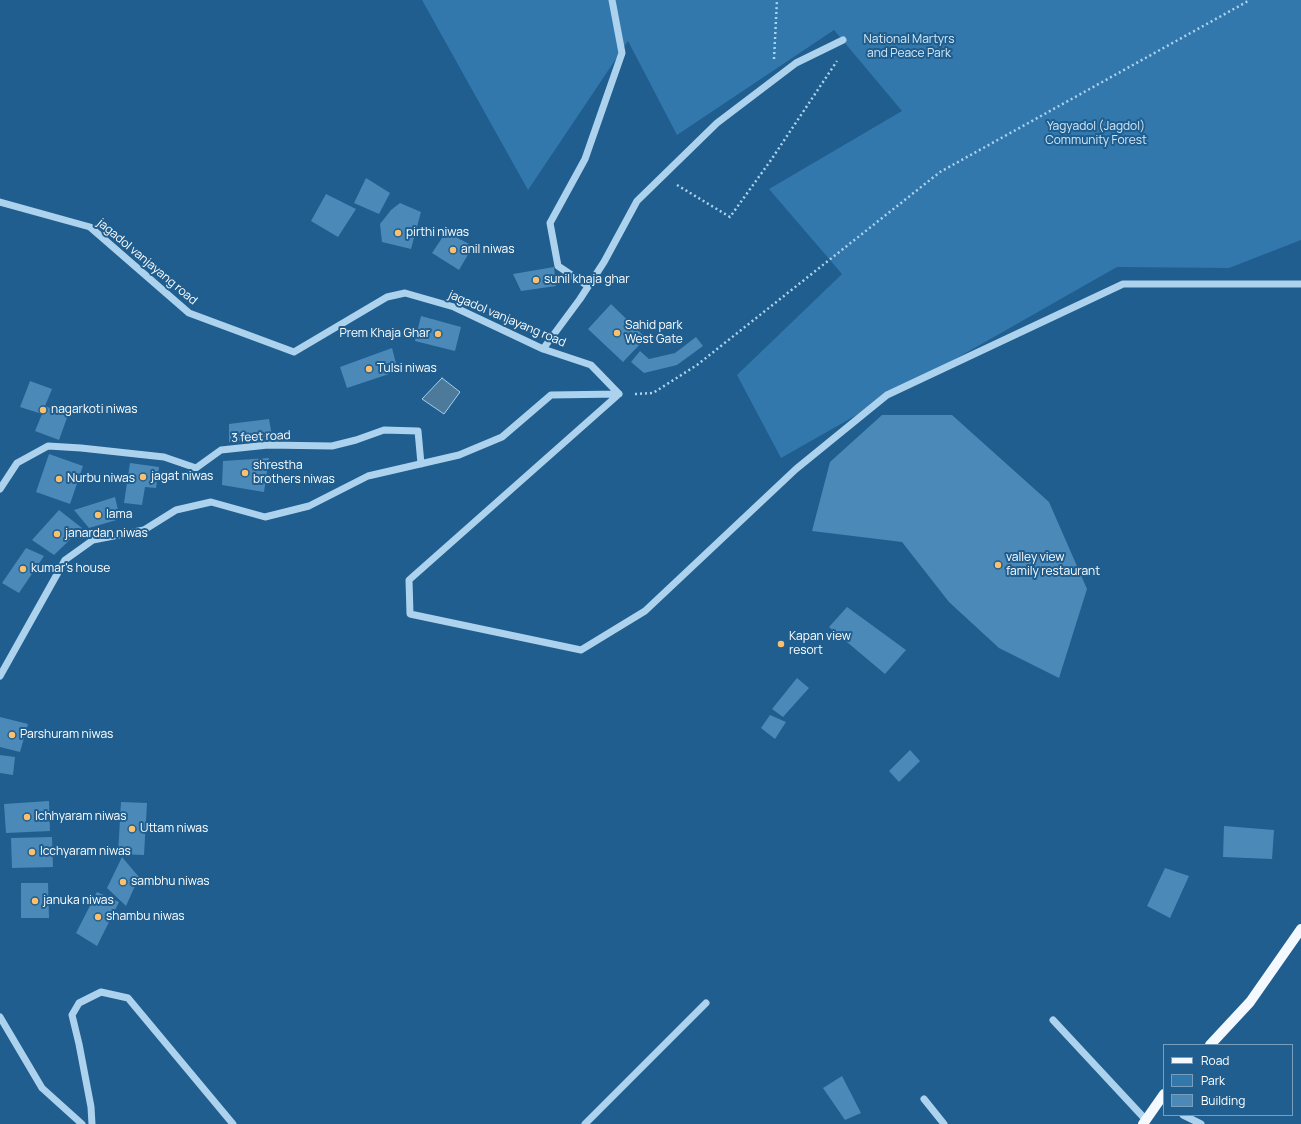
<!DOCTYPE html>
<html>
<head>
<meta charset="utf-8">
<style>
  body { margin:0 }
  #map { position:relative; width:1301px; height:1124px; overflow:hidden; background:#1f5e8e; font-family:Manrope,sans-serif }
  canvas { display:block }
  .legend { position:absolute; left:1163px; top:1044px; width:130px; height:72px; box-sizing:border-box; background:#1f5e8e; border:1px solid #799ebb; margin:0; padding:5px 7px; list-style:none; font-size:12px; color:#fff }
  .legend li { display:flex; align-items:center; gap:8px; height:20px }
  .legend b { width:20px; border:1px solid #799ebb }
</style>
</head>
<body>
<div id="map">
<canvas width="1301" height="1124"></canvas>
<ul class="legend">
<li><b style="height:5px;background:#f3f9ff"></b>Road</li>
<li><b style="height:11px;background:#3278ac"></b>Park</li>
<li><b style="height:11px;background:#4b89b8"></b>Building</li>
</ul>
</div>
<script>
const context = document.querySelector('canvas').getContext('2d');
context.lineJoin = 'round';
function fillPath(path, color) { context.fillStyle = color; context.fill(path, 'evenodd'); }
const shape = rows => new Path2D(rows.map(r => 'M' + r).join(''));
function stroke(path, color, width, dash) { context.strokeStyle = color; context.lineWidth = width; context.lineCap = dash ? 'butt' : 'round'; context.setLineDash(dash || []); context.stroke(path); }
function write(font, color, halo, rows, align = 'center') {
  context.font = font + ' Manrope,sans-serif'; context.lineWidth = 4; context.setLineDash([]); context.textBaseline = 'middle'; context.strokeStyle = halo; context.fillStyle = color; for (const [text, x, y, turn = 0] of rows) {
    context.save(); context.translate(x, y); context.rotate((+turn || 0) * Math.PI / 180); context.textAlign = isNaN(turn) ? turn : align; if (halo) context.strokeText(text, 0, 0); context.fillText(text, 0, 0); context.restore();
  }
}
const green = shape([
  [422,0,1301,0,1301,240,1229,268,1117,267,781,458,737,375,842,274,769,189,902,111,834,30,677,135,628,41,528,190]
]);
const water = shape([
  [442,378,460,392,444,414,422,399,442,378]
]);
const building = shape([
  [366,178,390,193,379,214,354,203],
  [326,194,356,209,338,237,311,221],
  [400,203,421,212,411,249,382,242,380,224,391,210],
  [446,232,473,246,459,270,432,253],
  [554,267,556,286,521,291,513,274],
  [611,304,646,338,623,362,588,329],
  [421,316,461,327,455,351,415,341],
  [696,337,703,346,677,365,644,373,631,362,640,351,649,359,675,353],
  [392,348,398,371,347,388,340,367],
  [30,381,52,389,45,406,68,415,59,440,35,431,42,414,20,407],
  [882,415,952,415,1049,502,1087,589,1059,678,999,648,949,602,902,542,812,531,830,462],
  [269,419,272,436,229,442,229,424],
  [49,454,83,466,70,504,36,492],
  [269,458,264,492,222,485,223,461],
  [130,463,159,467,156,488,145,487,142,505,124,503],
  [115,497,120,519,89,528,74,510],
  [59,510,82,528,54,555,32,540],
  [26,548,44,556,19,593,2,583],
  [847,607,906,650,885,674,829,627],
  [797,678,809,688,783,717,772,709],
  [770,715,786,722,775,739,761,728],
  [0,717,28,724,20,752,0,747],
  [910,750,920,761,899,782,889,771],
  [0,755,15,757,13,775,0,773],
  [49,801,50,831,6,833,4,804],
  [121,802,147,803,144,855,118,854],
  [1224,826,1274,830,1272,859,1223,857],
  [52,837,53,867,12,868,11,838],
  [122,857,139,877,126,906,107,888],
  [1165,868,1189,876,1170,918,1147,906],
  [21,883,48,883,49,918,21,918],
  [97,892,119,902,97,946,76,933],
  [842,1076,861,1113,845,1120,823,1088]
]);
const path = shape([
  [774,59,777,0],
  [677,185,730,217,771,160,837,61],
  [635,394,653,393,697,365,940,172,1250,0]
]);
const minor = shape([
  [0,202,90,227,189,313,294,352,387,297,405,293,454,307,543,349,591,365,619,394],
  [588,286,558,266,550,223,585,159,622,53,612,0],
  [543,349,580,299,604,262,637,201,717,123,796,63,843,40],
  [619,394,409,580,410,614,581,650,645,611,796,469,887,395,1123,284,1301,284],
  [0,489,17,463,48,446,81,448,164,457,196,468,221,450,268,445,332,446,356,440,384,430,418,431,421,464],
  [0,676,65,560,93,540,144,530,176,510,211,502,265,517,309,506,368,476,459,455,502,437,551,395,619,394],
  [0,1017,42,1088,82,1124],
  [1053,1020,1146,1120],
  [924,1099,944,1124],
  [1183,1115,1201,1124],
  [92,1124,91,1107,79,1044,72,1015,79,1003,101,992,128,998,233,1124],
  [585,1124,706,1003]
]);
const major = shape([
  [1210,1045,1250,1002,1301,929],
  [1143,1124,1164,1094]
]);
const markers = [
  [398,233,4,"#fbc06d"],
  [453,250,4,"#fbc06d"],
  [536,280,4,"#fbc06d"],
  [617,333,4,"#fbc06d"],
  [438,334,4,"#fbc06d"],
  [369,369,4,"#fbc06d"],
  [43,410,4,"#fbc06d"],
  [245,473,4,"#fbc06d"],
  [143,477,4,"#fbc06d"],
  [59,479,4,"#fbc06d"],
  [98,515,4,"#fbc06d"],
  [57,534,4,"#fbc06d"],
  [998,565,4,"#fbc06d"],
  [23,569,4,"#fbc06d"],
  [781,644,4,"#fbc06d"],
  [12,735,4,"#fbc06d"],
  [27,817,4,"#fbc06d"],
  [132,829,4,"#fbc06d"],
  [32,852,4,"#fbc06d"],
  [123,882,4,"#fbc06d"],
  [35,901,4,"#fbc06d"],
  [98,917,4,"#fbc06d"]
];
const parkNames = [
  ["National Martyrs",909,40],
  ["and Peace Park",909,54],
  ["Yagyadol (Jagdol)",1096,127],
  ["Community Forest",1096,141]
];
const poiNames = [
  ["pirthi niwas",406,233],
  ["anil niwas",461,250],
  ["sunil khaja ghar",544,280],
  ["Sahid park",625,326],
  ["West Gate",625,340],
  ["Prem Khaja Ghar",430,334,"right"],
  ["Tulsi niwas",377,369],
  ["nagarkoti niwas",51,410],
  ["shrestha",253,466],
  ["brothers niwas",253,480],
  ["jagat niwas",151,477],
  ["Nurbu niwas",67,479],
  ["lama",106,515],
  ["janardan niwas",65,534],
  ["valley view",1006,558],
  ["family restaurant",1006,572],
  ["kumar's house",31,569],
  ["Kapan view",789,637],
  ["resort",789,651],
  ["Parshuram niwas",20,735],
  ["Ichhyaram niwas",35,817],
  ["Uttam niwas",140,829],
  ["Icchyaram niwas",40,852],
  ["sambhu niwas",131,882],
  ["januka niwas",43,901],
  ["shambu niwas",106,917]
];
const streetNames = [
  ["jagadol vanjayang road",147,262,40],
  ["jagadol vanjayang road",507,319,23],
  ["3 feet road",261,437,-3]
];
fillPath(green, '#3278ac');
fillPath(water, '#4d799b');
stroke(water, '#a1cfee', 1);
fillPath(building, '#4b89b8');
stroke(path, '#add2ed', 2.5, [2, 3]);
stroke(minor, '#add2ed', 7);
stroke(major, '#f3f9ff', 10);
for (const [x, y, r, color] of markers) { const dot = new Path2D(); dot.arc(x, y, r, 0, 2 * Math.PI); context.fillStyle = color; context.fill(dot); stroke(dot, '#1f5e8e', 1.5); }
write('12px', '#d3e9f9', '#1f5e8e', parkNames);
write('12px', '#fff', '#1f5e8e', poiNames, 'left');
write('12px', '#fff', '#1f5e8e', streetNames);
</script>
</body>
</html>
